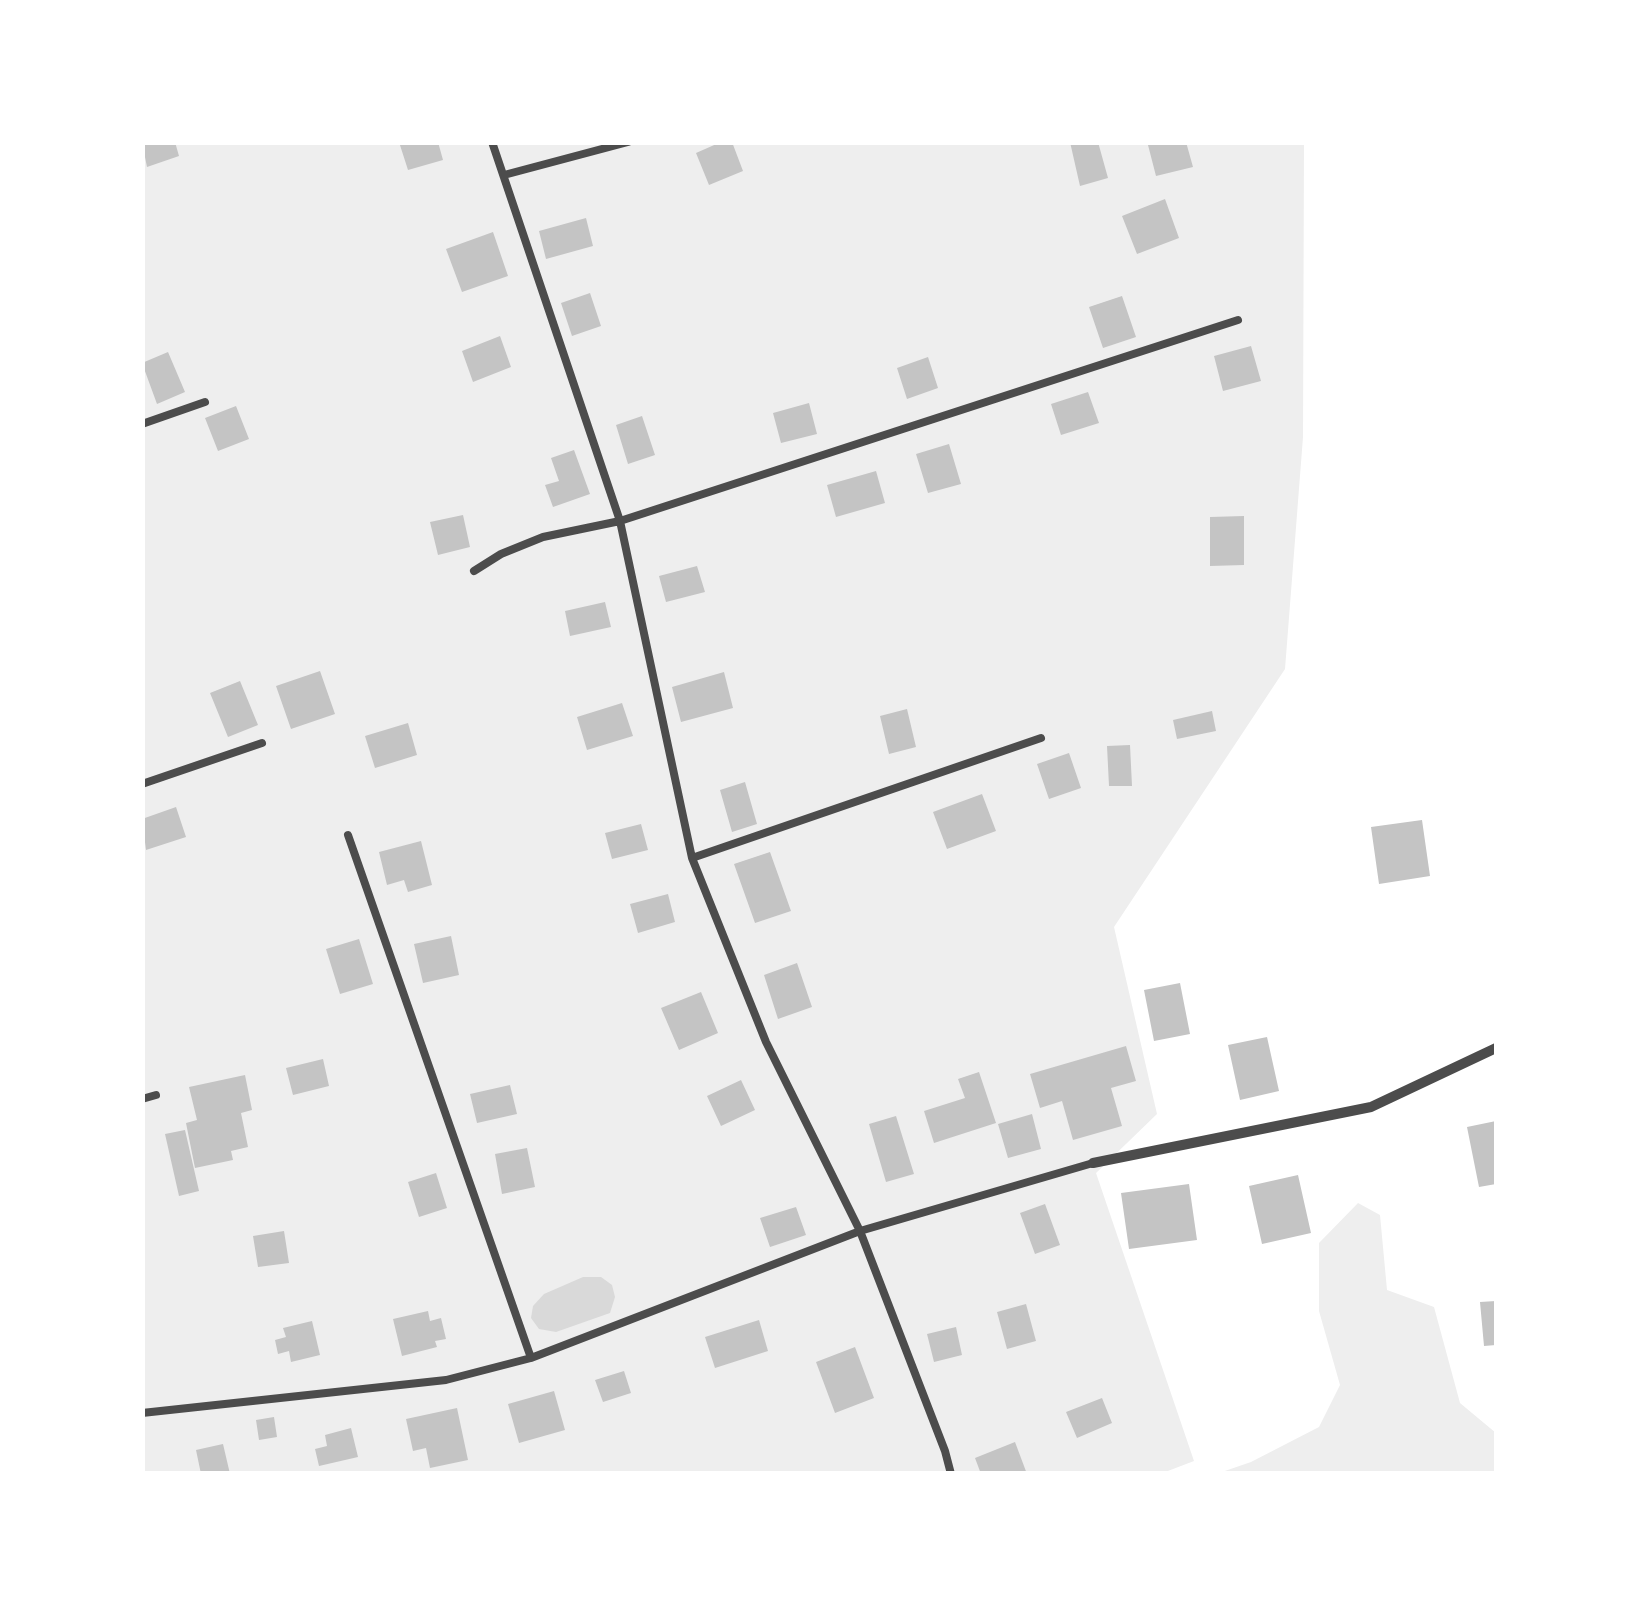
<!DOCTYPE html>
<html>
<head>
<meta charset="utf-8">
<style>
  body { margin:0 }
  #map { position:relative; width:1639px; height:1616px; overflow:hidden; background:#fff; font-family:Helvetica,sans-serif }
  canvas { display:block }
  .frame { position:absolute; inset:0; border:145px solid #fff; pointer-events:none }
</style>
</head>
<body>
<div id="map">
<canvas width="1639" height="1616"></canvas>
<div class="frame"></div>
</div>
<script>
const context = document.querySelector('canvas').getContext('2d');
context.lineJoin = 'round';
function fillPath(path, color) { context.fillStyle = color; context.fill(path, 'evenodd'); }
const shape = rows => new Path2D(rows.map(r => 'M' + r).join(''));
function stroke(path, color, width, dash) { context.strokeStyle = color; context.lineWidth = width; context.lineCap = dash ? 'butt' : 'round'; context.setLineDash(dash || []); context.stroke(path); }
const green = shape([
  [142,143,1304,143,1303,437,1285,669,1114,927,1157,1114,1096,1173,1194,1461,1160,1474,143,1473],
  [1358,1203,1380,1215,1387,1290,1434,1307,1460,1403,1496,1433,1496,1473,1219,1473,1251,1462,1319,1427,1340,1385,1319,1311,1319,1243]
]);
const water = shape([
  [583,1277,601,1277,612,1285,615,1297,610,1313,556,1332,539,1329,531,1318,533,1306,544,1294]
]);
const building = shape([
  [142,142,175,142,179,156,147,167],
  [399,142,438,142,443,160,408,170],
  [721,142,732,142,743,171,709,185,696,153],
  [1070,142,1098,142,1108,178,1080,186],
  [1157,142,1186,142,1193,167,1156,176,1148,145],
  [1165,199,1179,238,1137,254,1122,216],
  [586,218,593,246,546,259,539,231],
  [493,232,508,276,462,292,446,249],
  [590,293,601,326,572,336,561,303],
  [1122,296,1136,337,1103,348,1089,307],
  [500,336,511,367,473,382,462,351],
  [1251,346,1261,381,1223,391,1214,356],
  [168,352,185,392,157,404,142,363],
  [928,357,938,388,907,399,897,368],
  [1088,392,1099,423,1061,435,1051,404],
  [809,403,817,434,781,443,773,413],
  [236,406,249,439,218,451,205,418],
  [642,416,655,455,628,464,616,425],
  [949,444,961,484,928,493,916,454],
  [574,450,590,494,553,507,545,485,559,481,551,458],
  [876,471,885,503,836,517,827,485],
  [463,515,470,547,438,555,430,522],
  [1244,516,1244,565,1210,566,1210,517],
  [697,566,705,592,666,602,659,576],
  [605,602,611,627,570,636,565,611],
  [320,671,335,714,291,729,276,686],
  [724,672,733,708,681,722,672,687],
  [240,681,258,725,228,737,210,693],
  [622,703,633,736,587,750,577,717],
  [907,709,916,747,889,754,880,716],
  [1212,711,1216,731,1177,739,1173,720],
  [408,723,417,755,375,768,365,736],
  [1130,745,1132,786,1109,786,1107,746],
  [1069,753,1081,788,1049,799,1037,764],
  [745,782,757,824,732,832,720,790],
  [982,794,996,831,947,849,933,812],
  [176,807,186,837,146,850,142,819],
  [1422,820,1430,876,1379,884,1371,827],
  [641,824,648,850,612,859,605,833],
  [421,841,432,885,408,892,404,880,387,885,379,852],
  [770,852,791,911,755,923,734,864],
  [668,894,675,922,638,933,630,904],
  [451,936,459,975,423,983,414,944],
  [359,939,373,984,340,994,326,949],
  [797,963,812,1007,778,1019,764,975],
  [1180,983,1190,1034,1154,1041,1144,990],
  [701,992,718,1033,679,1050,661,1008],
  [1267,1037,1279,1091,1240,1100,1228,1045],
  [1126,1046,1136,1081,1111,1088,1122,1126,1073,1140,1062,1101,1040,1108,1030,1074],
  [323,1059,329,1086,293,1095,286,1068],
  [979,1072,996,1123,934,1143,924,1111,965,1098,958,1079],
  [245,1075,252,1110,241,1113,248,1147,231,1151,233,1160,195,1168,186,1123,197,1120,189,1087],
  [741,1080,755,1110,721,1126,707,1096],
  [510,1085,517,1114,477,1123,470,1094],
  [1032,1114,1041,1149,1008,1158,998,1124],
  [896,1116,914,1174,886,1182,869,1124],
  [1496,1121,1496,1184,1479,1187,1467,1127],
  [185,1130,199,1191,179,1196,165,1134],
  [527,1148,535,1187,502,1194,495,1154],
  [436,1173,447,1208,419,1217,408,1182],
  [1298,1175,1311,1233,1262,1244,1249,1186],
  [1189,1184,1197,1240,1129,1249,1121,1193],
  [1045,1204,1060,1245,1035,1254,1020,1213],
  [796,1207,806,1235,770,1247,760,1218],
  [284,1231,289,1263,258,1267,253,1236],
  [1496,1301,1496,1345,1484,1346,1480,1302],
  [1026,1304,1036,1341,1007,1349,997,1312],
  [428,1311,430,1321,441,1318,446,1339,435,1341,437,1347,402,1356,393,1319],
  [759,1320,768,1351,715,1368,705,1337],
  [312,1321,320,1355,291,1362,289,1351,278,1354,275,1340,286,1337,283,1328],
  [956,1327,962,1355,934,1362,927,1334],
  [855,1347,874,1398,835,1413,816,1362],
  [624,1371,631,1393,603,1402,595,1380],
  [554,1391,565,1430,519,1443,508,1404],
  [1102,1398,1112,1423,1077,1438,1066,1412],
  [457,1408,468,1460,430,1468,426,1448,413,1451,406,1419],
  [274,1417,277,1437,259,1440,256,1420],
  [351,1428,358,1457,319,1466,315,1449,327,1446,325,1435],
  [1015,1442,1027,1474,981,1474,975,1458],
  [223,1444,230,1474,201,1474,196,1450]
]);
const service = shape([
  [492,142,620,521,692,858,766,1042,860,1231,945,1451,951,1474],
  [504,175,628,142],
  [142,424,205,402],
  [474,571,501,554,543,537,620,521,1238,320],
  [142,784,262,743],
  [348,835,531,1358],
  [692,858,1041,738],
  [142,1099,156,1095],
  [142,1413,446,1380,531,1358,860,1231,1093,1163]
]);
const minor = shape([
  [1093,1163,1371,1107,1496,1048]
]);
fillPath(green, '#eee');
fillPath(water, '#d9d9d9');
fillPath(building, '#c4c4c4');
stroke(service, '#4c4c4c', 8);
stroke(minor, '#4c4c4c', 10);
</script>
</body>
</html>
